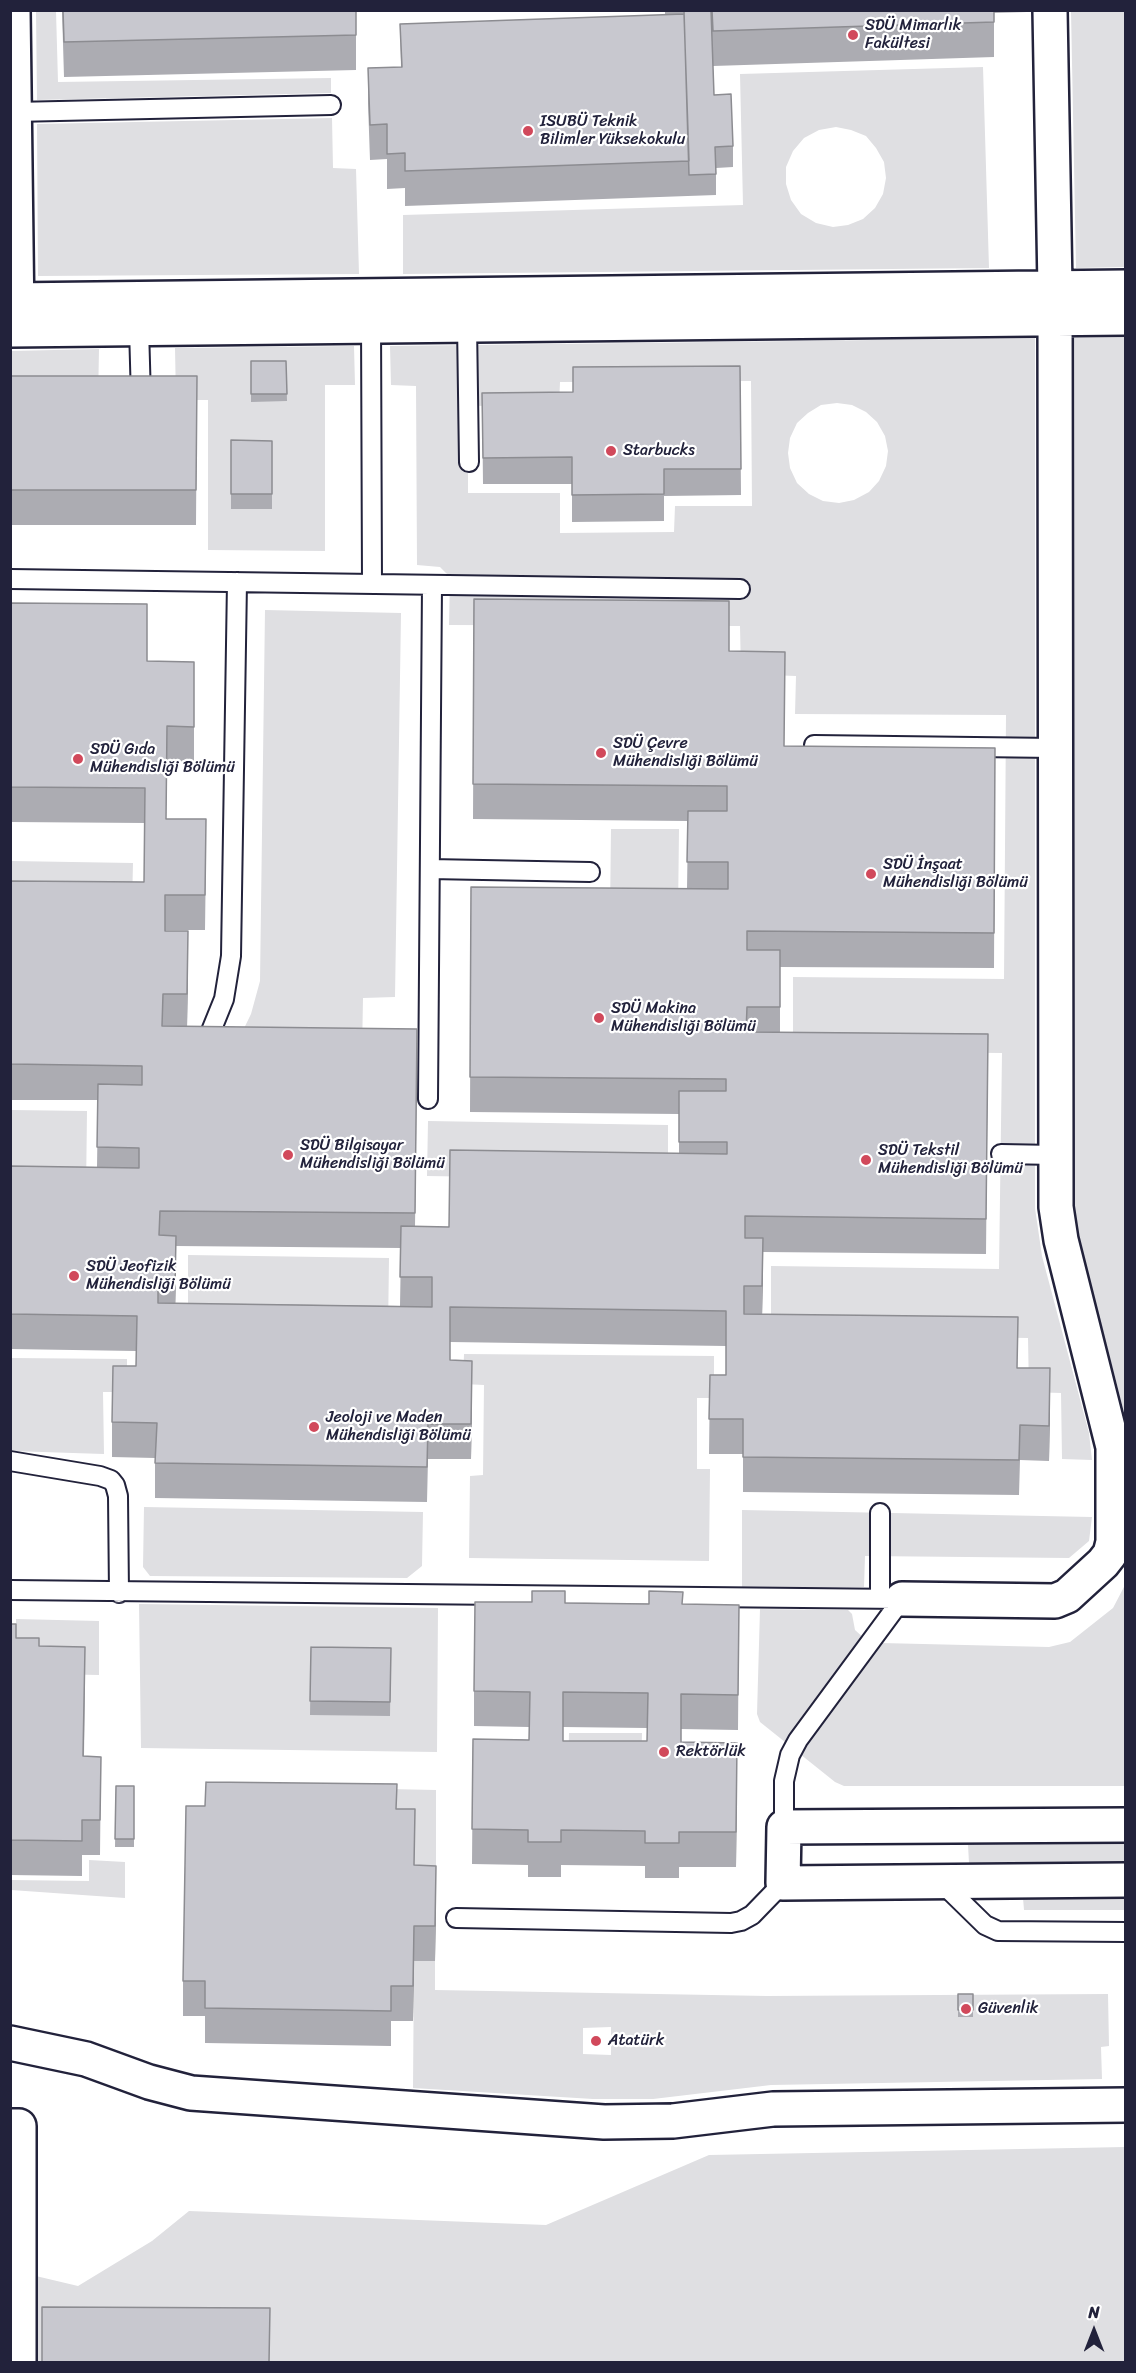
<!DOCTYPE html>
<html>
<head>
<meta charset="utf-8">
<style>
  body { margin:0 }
  #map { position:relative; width:1136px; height:2373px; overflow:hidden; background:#fff; font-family:Sriracha,sans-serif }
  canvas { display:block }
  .frame { position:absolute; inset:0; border:12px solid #22223b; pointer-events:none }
  .north { position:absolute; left:1064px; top:2301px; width:60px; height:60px; -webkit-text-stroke:4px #fff; paint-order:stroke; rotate:0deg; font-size:16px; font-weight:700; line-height:24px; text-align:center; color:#22223b }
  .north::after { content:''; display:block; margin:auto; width:21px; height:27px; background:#22223b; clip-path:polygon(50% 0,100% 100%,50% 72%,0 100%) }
</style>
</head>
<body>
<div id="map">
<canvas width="1136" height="2373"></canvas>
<div class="frame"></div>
<div class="north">N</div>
</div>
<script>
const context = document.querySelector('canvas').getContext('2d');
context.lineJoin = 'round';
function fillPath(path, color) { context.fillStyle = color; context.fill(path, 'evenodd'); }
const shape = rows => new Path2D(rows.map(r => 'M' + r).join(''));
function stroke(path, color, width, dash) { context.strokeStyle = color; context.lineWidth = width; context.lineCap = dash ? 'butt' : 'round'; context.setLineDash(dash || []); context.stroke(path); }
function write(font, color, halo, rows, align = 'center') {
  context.font = font + ' Sriracha,sans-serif'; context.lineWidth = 4.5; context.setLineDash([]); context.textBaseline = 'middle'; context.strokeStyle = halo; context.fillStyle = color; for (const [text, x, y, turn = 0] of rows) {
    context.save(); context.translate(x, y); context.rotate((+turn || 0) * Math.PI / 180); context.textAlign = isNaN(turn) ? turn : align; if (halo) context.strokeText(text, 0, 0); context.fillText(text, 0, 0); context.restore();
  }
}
const green = shape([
  [36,11,56,11,58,82,331,78,331,93,37,100],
  [1071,11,1125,11,1125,267,1076,268],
  [983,67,989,268,403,274,403,215,743,205,740,74],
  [836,127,851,130,866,136,876,148,884,162,886,178,883,194,875,208,863,219,848,225,833,227,816,223,801,214,791,200,786,184,786,167,793,151,804,138,819,130],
  [332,118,333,168,356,169,359,274,38,276,37,124],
  [1126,337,1125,1416,1073,1215,1074,338],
  [1035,338,1035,1208,1042,1256,1089,1433,1092,1460,1062,1459,1061,1393,1029,1392,1028,1338,771,1334,771,1266,999,1269,1002,1053,793,1051,793,977,1004,979,1006,715,795,714,796,676,741,674,740,626,449,625,450,577,440,567,417,565,416,386,391,385,390,346],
  [751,381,752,506,675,506,674,532,560,533,560,493,468,493,468,406,559,405,560,382],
  [837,403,852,405,866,412,877,422,885,436,888,451,886,466,879,481,869,492,854,500,839,503,823,501,809,494,797,483,790,468,788,453,790,438,797,423,808,413,821,405],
  [354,346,355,385,325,385,325,551,208,550,208,400,176,400,175,348],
  [99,349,98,402,11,402,10,351],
  [265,610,401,613,395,997,363,998,362,1052,233,1051,251,1014,260,981],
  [611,829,679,829,678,914,610,913],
  [11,861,133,863,132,905,11,904],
  [11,1110,87,1111,86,1192,11,1191],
  [428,1121,668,1125,668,1180,427,1176],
  [188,1255,389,1258,388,1331,188,1328],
  [464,1354,714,1356,714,1398,697,1398,697,1469,710,1469,709,1561,469,1558,470,1476,483,1475,484,1385,463,1384],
  [11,1358,127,1359,127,1392,103,1392,104,1454,11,1451],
  [144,1507,423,1512,422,1566,407,1578,150,1576,143,1567],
  [742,1510,1092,1517,1089,1541,1069,1558,865,1556,864,1587,742,1588],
  [1125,1585,1125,1786,844,1786,835,1782,760,1722,757,1714,760,1609,848,1610,852,1614,855,1630,866,1640,881,1643,1049,1647,1070,1642,1113,1608],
  [139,1604,438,1608,437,1752,141,1748],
  [16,1619,99,1621,99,1675,47,1674,16,1651],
  [569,1733,642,1733,641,1771,568,1771],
  [388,1789,436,1790,436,1901,414,1900,396,1844],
  [1125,1844,1125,1862,969,1863,968,1845],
  [89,1860,125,1862,125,1898,11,1890,11,1880,89,1881],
  [1125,1897,1125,1910,1024,1910,1023,1898],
  [414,1961,435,1961,435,1990,767,1996,1108,1994,1109,2046,1101,2047,1102,2079,771,2085,653,2099,593,2099,413,2088],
  [611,2027,611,2055,583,2054,583,2028],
  [1125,2147,1125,2362,11,2362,19,2272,78,2286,152,2241,189,2211,546,2225,709,2155]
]);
const service = shape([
  [14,112,331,105],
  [371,319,372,584],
  [467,324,469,462],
  [139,328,141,398],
  [10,579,740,589],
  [814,745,1055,748],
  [430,869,590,872],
  [209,1036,224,999,231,956,237,582],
  [428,1099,432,585],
  [1001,1154,1056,1155],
  [10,1461,100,1476,111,1480,115,1485,118,1496,119,1593],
  [880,1513,880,1599],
  [10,1590,902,1599,798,1740,790,1755,784,1781,784,1827],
  [940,1881,985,1925,998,1931,1126,1932],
  [456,1918,731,1923,741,1921,752,1915,783,1883]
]);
const minor = shape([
  [13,10,17,322],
  [10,300,1126,287],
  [10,330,1126,318],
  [902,1599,1055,1601,1067,1596,1103,1563,1110,1554,1113,1542,1113,1447,1061,1240,1056,1207,1055,288,1050,10],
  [1126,1825,784,1827,783,1883,1126,1880],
  [10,2043,86,2059,149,2082,191,2093,604,2122,673,2121,773,2109,1126,2105],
  [10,2126,19,2126,19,2362]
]);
const wall = shape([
  [62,10,356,10,356,70,64,77],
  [665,10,1027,10,1027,12,994,13,994,57,713,66,714,95,733,146,733,167,716,168,716,195,405,206,405,188,387,189,387,159,370,160,368,103,368,68,401,67,400,24,665,15],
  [251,361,286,361,287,401,251,402],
  [740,366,741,495,664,496,664,521,572,522,572,484,483,484,482,393,573,392,573,367],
  [10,376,197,376,196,525,10,525],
  [231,440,272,441,272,509,231,509],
  [474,599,729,651,784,746,995,748,994,968,780,967,780,1032,988,1034,986,1254,763,1252,762,1314,1018,1368,1050,1403,1049,1461,1020,1460,1019,1495,743,1492,743,1454,709,1454,710,1375,726,1375,726,1346,450,1342,450,1360,472,1396,471,1459,428,1459,427,1502,155,1498,155,1458,112,1457,112,1422,136,1366,136,1351,10,1349,10,1166,97,1167,98,1100,10,1100,10,881,144,882,145,823,10,822,10,603,147,661,194,662,194,762,167,761,166,819,206,854,205,930,165,930,188,966,187,1026,417,1064,415,1227,449,1227,679,1154,679,1114,470,1112,471,887,687,889,688,821,473,819],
  [176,1246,401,1248,400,1306,175,1303],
  [532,1602,739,1605,738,1730,681,1729,681,1742,737,1778,736,1867,679,1867,679,1878,645,1878,645,1866,561,1865,561,1877,528,1877,528,1865,472,1864,473,1739,529,1740,529,1727,474,1726,474,1691],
  [563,1727,647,1728,647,1741,563,1741],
  [10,1624,16,1638,39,1646,85,1682,84,1756,101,1757,100,1855,82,1855,82,1876,10,1875],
  [311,1647,391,1648,390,1716,310,1715],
  [116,1786,134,1786,134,1847,115,1847],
  [397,1809,415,1809,414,1865,436,1901,435,1961,414,1961,413,2021,391,2021,391,2046,205,2043,205,2016,183,2016,183,1981],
  [958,1994,973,1994,973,2017,958,2017]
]);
const shadedWall = shape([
  [188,931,188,966,187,1029,187,994],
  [176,1236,176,1271,175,1321,175,1286],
  [763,1238,763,1273,762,1321,762,1286],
  [472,1361,472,1396,471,1459,471,1424],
  [1050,1368,1050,1403,1049,1461,1049,1426],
  [737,1743,737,1778,736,1867,736,1832],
  [436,1866,436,1901,435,1961,435,1926],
  [414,1926,414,1961,413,2021,413,1986]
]);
const building = shape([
  [63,10,356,10,356,35,64,42,63,10],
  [684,10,711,10,714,95,731,94,733,146,715,147,716,174,689,175,684,10],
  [712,10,994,10,994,22,713,31,712,10],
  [684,14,689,161,405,171,405,153,387,154,387,124,370,125,368,68,402,67,400,24,684,14],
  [251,361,286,361,287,394,251,394,251,361],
  [740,366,741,469,664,469,664,494,572,495,572,457,483,458,482,393,573,392,573,367,740,366],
  [10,376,197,376,196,490,10,490,10,376],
  [231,440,272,441,272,494,231,494,231,440],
  [474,599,729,601,729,651,785,652,784,746,995,748,994,933,747,931,747,950,780,950,780,1007,747,1007,746,1032,988,1034,986,1219,745,1216,745,1238,763,1238,762,1286,744,1286,744,1314,1018,1317,1017,1368,1050,1368,1049,1426,1020,1425,1019,1460,743,1457,743,1419,709,1419,710,1375,726,1375,726,1311,450,1307,450,1360,472,1361,471,1424,428,1424,427,1467,155,1463,157,1423,112,1422,113,1366,136,1366,137,1316,10,1314,10,1166,139,1168,139,1148,97,1147,98,1084,142,1085,142,1066,10,1064,10,881,144,882,145,788,10,787,10,603,147,604,147,661,194,662,194,727,167,726,166,819,206,819,205,895,165,895,165,931,188,931,187,994,163,994,162,1026,417,1029,415,1213,160,1211,159,1235,176,1236,175,1286,158,1285,158,1303,432,1307,432,1277,400,1277,401,1226,449,1227,450,1150,727,1154,727,1142,679,1142,679,1091,726,1091,726,1079,470,1077,471,887,728,889,728,862,687,862,688,811,727,811,727,786,473,784,474,599],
  [532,1591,565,1591,565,1603,649,1604,649,1591,683,1592,682,1604,739,1605,738,1695,681,1694,681,1742,737,1743,736,1832,679,1832,679,1843,645,1843,645,1831,561,1830,561,1842,528,1842,528,1830,472,1829,473,1739,529,1740,530,1692,474,1691,475,1602,532,1602,532,1591],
  [563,1692,648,1693,647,1741,563,1741,563,1692],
  [10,1624,16,1624,16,1638,39,1638,39,1646,85,1647,83,1756,101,1757,100,1820,82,1820,82,1841,10,1840,10,1624],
  [311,1647,391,1648,390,1702,310,1701,311,1647],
  [206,1782,397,1784,396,1809,415,1809,414,1865,436,1866,435,1926,414,1926,413,1986,391,1986,391,2011,205,2008,205,1981,183,1981,186,1806,205,1806,206,1782],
  [116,1786,134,1786,134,1839,115,1839,116,1786],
  [958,1994,973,1994,973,2010,958,2010,958,1994],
  [42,2307,270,2308,269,2362,42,2362,42,2307]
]);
const markers = [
  [853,35,6,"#d1495b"],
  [528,131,6,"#d1495b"],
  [611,451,6,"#d1495b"],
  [601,753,6,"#d1495b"],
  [78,759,6,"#d1495b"],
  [871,874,6,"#d1495b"],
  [599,1018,6,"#d1495b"],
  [288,1155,6,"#d1495b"],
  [866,1160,6,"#d1495b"],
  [74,1276,6,"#d1495b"],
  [314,1427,6,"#d1495b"],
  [664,1752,6,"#d1495b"],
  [966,2009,6,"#d1495b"],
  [596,2041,6,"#d1495b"]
];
const poiNames = [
  ["SDÜ Mimarlık",865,26],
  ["Fakültesi",865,44],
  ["ISUBÜ Teknik",540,122],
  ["Bilimler Yüksekokulu",540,140],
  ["Starbucks",623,451],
  ["SDÜ Çevre",613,744],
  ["Mühendisliği Bölümü",613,762],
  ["SDÜ Gıda",90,750],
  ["Mühendisliği Bölümü",90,768],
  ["SDÜ İnşaat",883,865],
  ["Mühendisliği Bölümü",883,883],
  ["SDÜ Makina",611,1009],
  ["Mühendisliği Bölümü",611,1027],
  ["SDÜ Bilgisayar",300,1146],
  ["Mühendisliği Bölümü",300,1164],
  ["SDÜ Tekstil",878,1151],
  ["Mühendisliği Bölümü",878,1169],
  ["SDÜ Jeofizik",86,1267],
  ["Mühendisliği Bölümü",86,1285],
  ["Jeoloji ve Maden",326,1418],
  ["Mühendisliği Bölümü",326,1436],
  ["Rektörlük",676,1752],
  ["Güvenlik",978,2009],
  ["Atatürk",608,2041]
];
fillPath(green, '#dfdfe2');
stroke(service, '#22223b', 22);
stroke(minor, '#22223b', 38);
stroke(service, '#fff', 18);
stroke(minor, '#fff', 33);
fillPath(wall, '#acacb2');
fillPath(shadedWall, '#8c8c91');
fillPath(building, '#c8c8cf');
stroke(building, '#8c8c91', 1.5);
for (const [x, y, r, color] of markers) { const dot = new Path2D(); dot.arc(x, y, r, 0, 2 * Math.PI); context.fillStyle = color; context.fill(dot); stroke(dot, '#fff', 2); }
write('16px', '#22223b', '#fff', poiNames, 'left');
</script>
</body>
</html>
